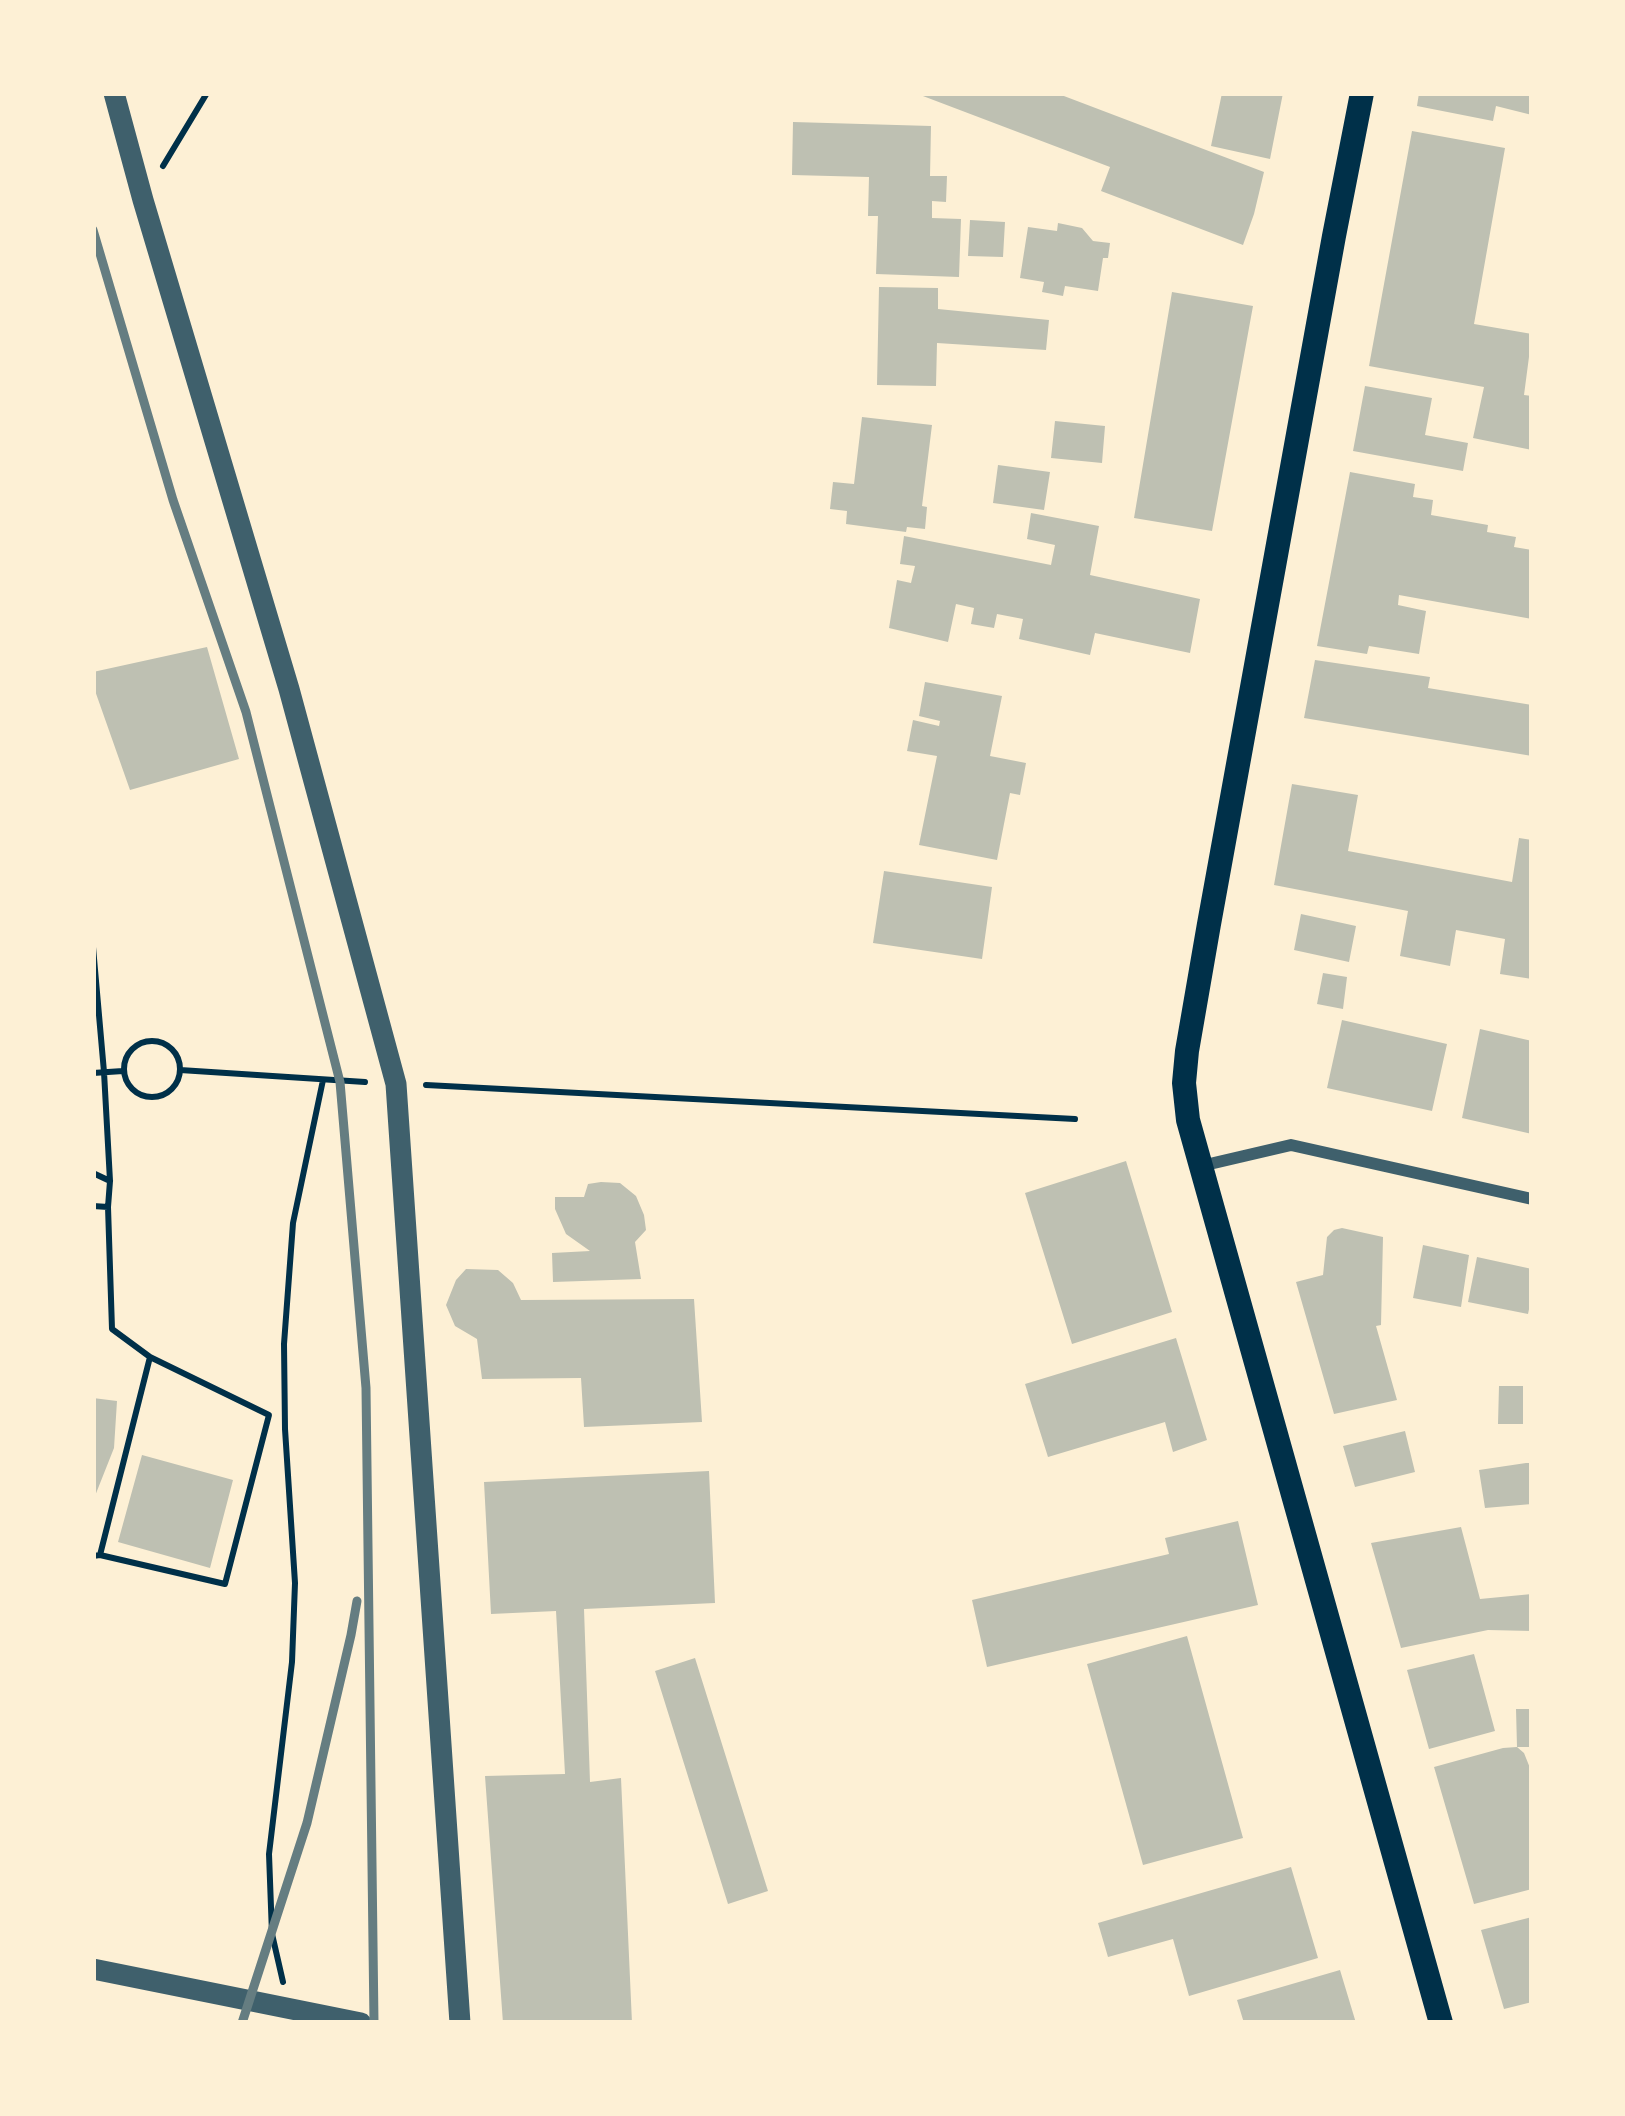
<!DOCTYPE html>
<html>
<head>
<meta charset="utf-8">
<style>
  body { margin:0 }
  #map { position:relative; width:1625px; height:2116px; overflow:hidden; background:#fdf0d5; font-family:Commissioner,sans-serif }
  canvas { display:block }
  .frame { position:absolute; inset:0; border:96px solid #fdf0d5; pointer-events:none }
</style>
</head>
<body>
<div id="map">
<canvas width="1625" height="2116"></canvas>
<div class="frame"></div>
</div>
<script>
const context = document.querySelector('canvas').getContext('2d');
context.lineJoin = 'round';
function fillPath(path, color) { context.fillStyle = color; context.fill(path, 'evenodd'); }
const shape = rows => new Path2D(rows.map(r => 'M' + r).join(''));
function stroke(path, color, width, dash) { context.strokeStyle = color; context.lineWidth = width; context.lineCap = dash ? 'butt' : 'round'; context.setLineDash(dash || []); context.stroke(path); }
const building = shape([
  [915,93,1056,93,1264,172,1254,214,1243,245,1101,191,1110,167],
  [1222,93,1283,93,1270,159,1211,146],
  [1419,93,1532,93,1532,115,1496,106,1493,121,1417,106],
  [793,122,931,126,930,176,947,176,946,202,932,201,932,218,961,219,959,277,876,274,878,216,868,216,869,177,792,175],
  [1412,131,1505,148,1474,324,1532,334,1524,395,1532,396,1532,450,1473,438,1484,387,1369,366],
  [970,220,1005,222,1003,257,968,256],
  [1058,223,1082,228,1093,241,1110,243,1108,258,1103,258,1098,291,1065,286,1063,296,1042,292,1044,282,1020,278,1028,227,1057,231],
  [879,287,938,288,938,309,1049,320,1046,350,937,343,936,386,877,385],
  [1172,292,1253,306,1212,531,1134,518],
  [1365,386,1432,398,1425,435,1468,443,1463,471,1353,451],
  [862,417,932,425,922,506,927,507,925,529,907,527,906,532,846,524,847,511,830,509,833,482,854,484],
  [1055,421,1105,426,1102,463,1051,458],
  [998,465,1050,472,1044,510,993,503],
  [1350,472,1415,484,1413,497,1433,500,1431,515,1488,525,1487,532,1516,537,1514,547,1532,550,1532,619,1399,595,1398,605,1426,611,1419,654,1369,646,1367,654,1317,646],
  [1031,513,1099,526,1090,575,1200,599,1190,653,1095,633,1090,655,1019,639,1023,619,997,614,994,628,971,624,974,608,956,604,948,642,889,628,897,580,911,583,915,566,900,564,904,536,1051,565,1055,545,1027,539],
  [207,647,239,759,130,790,93,685,93,672],
  [1315,660,1430,677,1428,688,1532,705,1532,756,1304,718],
  [925,682,1002,696,990,756,1026,763,1020,795,1010,793,997,860,919,845,937,756,907,751,913,720,939,726,940,721,919,716],
  [1292,784,1358,795,1348,851,1512,882,1519,838,1532,840,1532,979,1500,974,1505,939,1456,930,1450,966,1400,956,1408,911,1274,885],
  [884,871,992,887,982,959,873,943],
  [1301,914,1356,926,1349,962,1294,950],
  [1323,973,1347,977,1343,1009,1317,1004],
  [1342,1020,1447,1044,1432,1111,1327,1088],
  [1480,1029,1532,1041,1532,1134,1462,1118],
  [1126,1161,1172,1312,1072,1344,1025,1193],
  [601,1182,620,1183,636,1196,644,1215,646,1230,635,1242,641,1279,553,1282,552,1253,590,1251,566,1234,555,1209,555,1197,584,1197,588,1184],
  [1342,1228,1383,1237,1381,1325,1376,1326,1397,1400,1334,1414,1296,1282,1323,1275,1327,1237,1334,1230],
  [1423,1245,1469,1255,1461,1307,1413,1298],
  [1477,1257,1532,1269,1532,1295,1528,1314,1468,1302],
  [466,1269,498,1270,513,1283,521,1300,694,1299,702,1422,584,1427,581,1378,482,1379,477,1339,455,1326,446,1305,456,1280],
  [1176,1338,1207,1440,1173,1452,1165,1422,1048,1457,1025,1384],
  [1499,1386,1523,1386,1523,1424,1498,1424],
  [93,1398,117,1401,114,1448,93,1501],
  [1405,1431,1415,1472,1355,1487,1343,1446],
  [142,1455,233,1480,210,1568,118,1542],
  [1526,1463,1532,1463,1532,1504,1485,1508,1479,1470],
  [709,1471,715,1603,584,1609,590,1782,621,1778,632,2023,503,2023,485,1776,565,1774,556,1611,491,1614,484,1482],
  [1238,1521,1258,1605,987,1667,972,1600,1169,1554,1165,1538],
  [1461,1527,1480,1599,1532,1594,1532,1631,1488,1630,1401,1648,1371,1543],
  [1187,1636,1243,1838,1143,1865,1087,1664],
  [1474,1654,1495,1731,1429,1749,1407,1670],
  [695,1658,768,1891,728,1904,655,1671],
  [1516,1709,1532,1709,1532,1747,1517,1747],
  [1517,1747,1524,1753,1532,1773,1532,1889,1474,1904,1434,1767,1503,1748],
  [1291,1867,1318,1958,1189,1996,1173,1939,1108,1957,1098,1923],
  [1532,1917,1532,2002,1504,2009,1481,1930],
  [1340,1970,1356,2023,1244,2023,1237,2000]
]);
const path = shape([
  [163,166,207,93],
  [93,947,104,1072,110,1181,108,1207,112,1329,150,1357,269,1415,225,1584,100,1555,93,1556],
  '124 1069a28 28 0 1 1 56 0a28 28 0 1 1-56 0Z',
  [180,1070,365,1082],
  [93,1073,123,1071],
  [426,1085,1075,1119],
  [93,1173,110,1181],
  [93,1206,108,1207],
  [100,1555,150,1357],
  [283,1982,272,1934,269,1854,292,1662,295,1583,285,1429,284,1344,293,1223,323,1080]
]);
const minor = shape([
  [1201,1166,1291,1145,1532,1199]
]);
const tertiary = shape([
  [114,93,143,200,289,689,396,1084,460,2023],
  [93,1969,361,2023]
]);
const secondary = shape([
  [1362,93,1334,236,1209,924,1187,1051,1184,1083,1188,1120,1441,2023]
]);
const rail = shape([
  [93,230,173,500,246,712,340,1082,366,1388,374,2023],
  [242,2023,307,1823,351,1635,357,1601]
]);
fillPath(building, '#bec0b2');
stroke(path, '#003049', 6);
stroke(minor, '#3f606c', 12);
stroke(tertiary, '#3f606c', 21);
stroke(secondary, '#003049', 24);
stroke(rail, '#657d81', 9);
</script>
</body>
</html>
